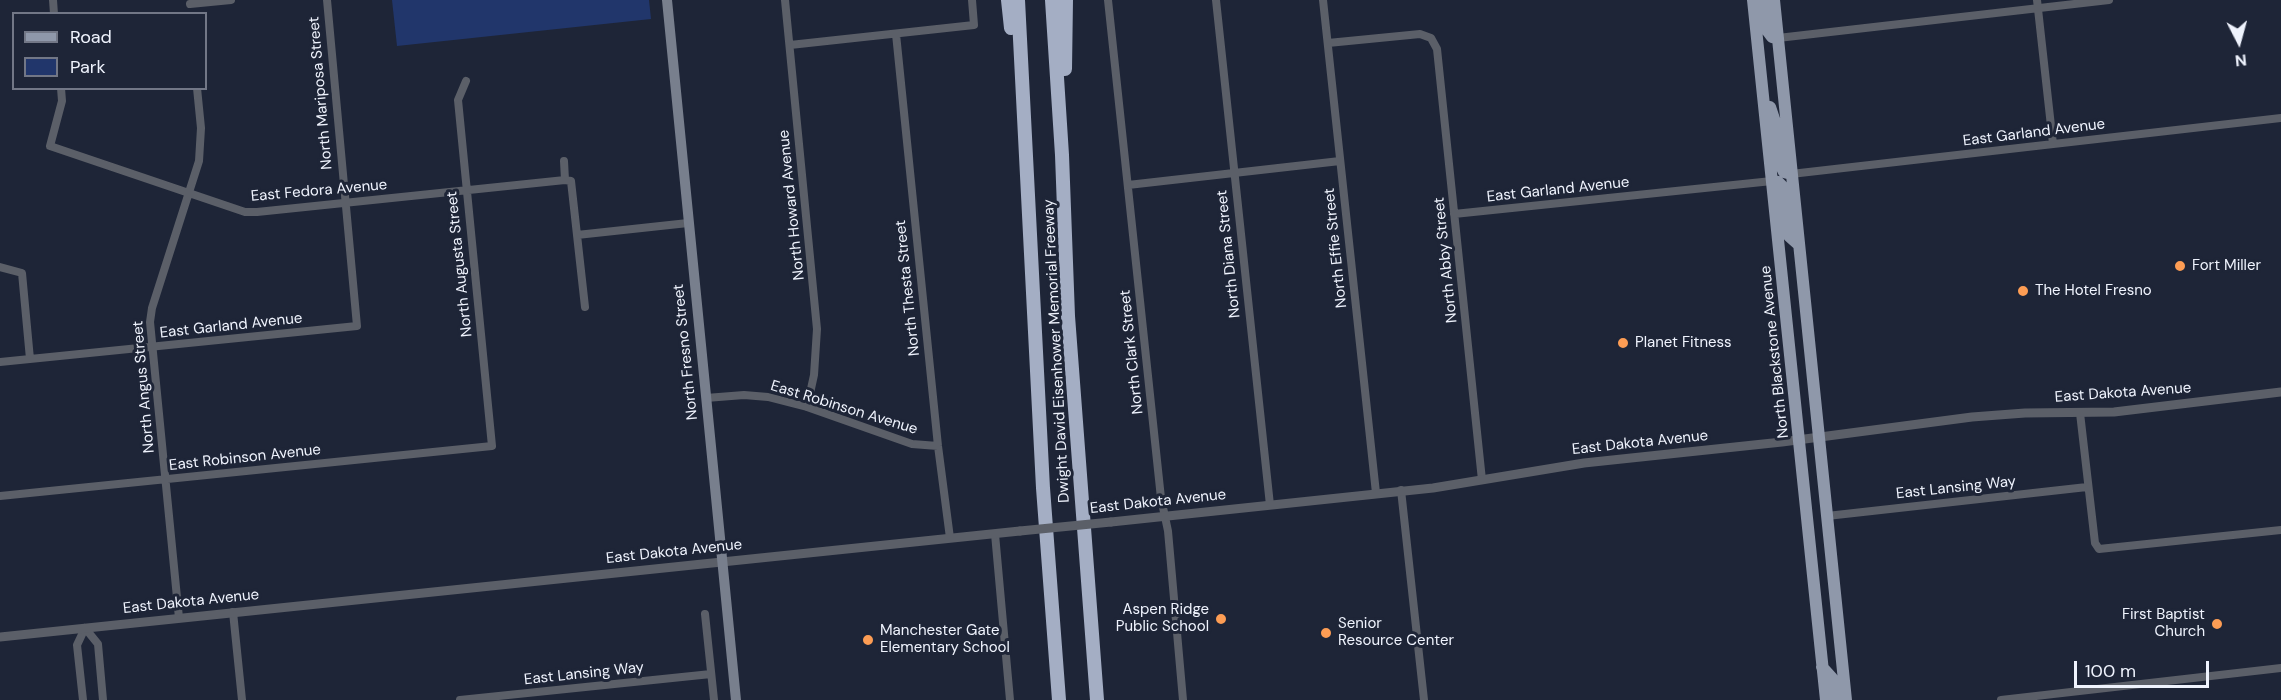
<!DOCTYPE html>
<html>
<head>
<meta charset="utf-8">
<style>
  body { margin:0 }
  #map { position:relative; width:2281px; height:700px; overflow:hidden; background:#1e2537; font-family:"DM Sans",sans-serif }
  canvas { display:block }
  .legend { position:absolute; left:12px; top:12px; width:195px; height:78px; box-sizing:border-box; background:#1e2537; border:2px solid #727786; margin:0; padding:8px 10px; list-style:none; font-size:18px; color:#eff3fd }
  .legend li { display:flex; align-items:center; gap:12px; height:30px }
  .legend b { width:30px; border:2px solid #727786 }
  .north { position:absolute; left:2209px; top:12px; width:60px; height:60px; -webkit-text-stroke:4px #1e2537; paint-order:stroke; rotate:174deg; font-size:16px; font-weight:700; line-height:24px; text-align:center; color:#eff3fd }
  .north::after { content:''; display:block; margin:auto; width:21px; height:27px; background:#eff3fd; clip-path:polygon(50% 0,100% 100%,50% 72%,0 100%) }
  .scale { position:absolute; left:2074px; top:661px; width:135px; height:27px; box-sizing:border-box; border:3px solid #eff3fd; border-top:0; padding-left:8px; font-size:18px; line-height:21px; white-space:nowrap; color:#eff3fd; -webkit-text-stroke:4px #1e2537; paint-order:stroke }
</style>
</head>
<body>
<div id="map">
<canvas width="2281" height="700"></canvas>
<ul class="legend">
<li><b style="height:8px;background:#8f98aa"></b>Road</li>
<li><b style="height:16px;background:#21366b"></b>Park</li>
</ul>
<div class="north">N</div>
<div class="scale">100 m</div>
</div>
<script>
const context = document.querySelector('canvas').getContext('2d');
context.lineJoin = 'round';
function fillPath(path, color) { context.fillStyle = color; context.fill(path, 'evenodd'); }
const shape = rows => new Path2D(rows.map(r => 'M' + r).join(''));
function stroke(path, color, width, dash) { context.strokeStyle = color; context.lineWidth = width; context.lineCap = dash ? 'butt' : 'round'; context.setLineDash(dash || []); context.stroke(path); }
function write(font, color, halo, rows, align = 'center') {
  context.font = font + ' "DM Sans",sans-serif'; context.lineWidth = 6; context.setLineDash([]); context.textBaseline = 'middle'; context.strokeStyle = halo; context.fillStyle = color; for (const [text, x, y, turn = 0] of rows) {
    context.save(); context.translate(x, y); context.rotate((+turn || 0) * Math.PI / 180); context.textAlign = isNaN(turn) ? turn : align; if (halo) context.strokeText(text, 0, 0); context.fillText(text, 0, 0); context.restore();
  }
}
const green = shape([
  [392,0,649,0,651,19,397,46]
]);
const minor = shape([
  [53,0,54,14],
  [785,0,817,329,814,375,807,407],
  [1108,0,1161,498,1168,531,1183,700],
  [1216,0,1270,505],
  [1323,0,1376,493],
  [2037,0,2053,144],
  [190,4,231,0],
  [896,34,938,446,950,538],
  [1778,38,2109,0],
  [1328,43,1420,34,1431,38,1437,49,1482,480],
  [790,45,974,25,972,0],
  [61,88,62,101,50,146,245,212,257,212,565,180],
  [564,161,565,180,571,181,585,307],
  [1791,174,2281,118],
  [1128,185,1340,161],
  [1454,214,1772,181],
  [577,235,688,223],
  [0,267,22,273,30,359],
  [0,362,357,326,327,0],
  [706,398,744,395,768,397,807,407,912,444,938,446],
  [2080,413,2095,543,2099,549,2281,530],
  [1401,490,1424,700],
  [0,496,492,446,458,100,466,81],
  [1827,516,2087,487],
  [995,534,1010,700],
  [233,612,242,700],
  [705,614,714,700],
  [179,618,150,322,152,308,199,161,201,128,197,88],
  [83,700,77,645,85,628,98,644,103,700],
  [460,700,711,674],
  [2001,700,2281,668]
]);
const tertiary = shape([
  [1111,522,1433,488,1584,463,1782,442,1972,417,2025,413,2114,412,2281,392],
  [0,637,1020,531]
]);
const secondary = shape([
  [667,0,736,700]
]);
const primary = shape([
  [1753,0,1826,700],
  [1762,0,1766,29,1772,37,1778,38],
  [1774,0,1846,700],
  [1770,107,1775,122,1780,164,1784,172,1791,174],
  [1772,181,1778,182,1782,186,1789,236,1798,244],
  [1822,667,1832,678,1835,700]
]);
const motorway = shape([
  [1008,0,1011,28],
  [1018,0,1043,488,1059,700],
  [1052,0,1062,155,1068,316,1097,700],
  [1065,69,1066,0]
]);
const tertiaryBridge = shape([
  [1020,531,1111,522]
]);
const markers = [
  [2180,266,6,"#fd9d54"],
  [2023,291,6,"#fd9d54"],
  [1623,343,6,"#fd9d54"],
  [1221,619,6,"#fd9d54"],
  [2217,624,6,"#fd9d54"],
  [1326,633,6,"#fd9d54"],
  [868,640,6,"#fd9d54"]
];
const streetNames = [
  ["North Mariposa Street",321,93,-95],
  ["East Garland Avenue",2034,133,-7],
  ["East Garland Avenue",1558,190,-6],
  ["East Fedora Avenue",319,191,-5],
  ["North Howard Avenue",792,205,-96],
  ["North Effie Street",1336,248,-96],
  ["North Diana Street",1229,254,-96],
  ["North Abby Street",1446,260,-96],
  ["North Augusta Street",460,264,-96],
  ["North Thesta Street",908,288,-96],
  ["East Garland Avenue",231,326,-6],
  ["Dwight David Eisenhower Memorial Freeway",1057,351,-93],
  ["North Fresno Street",686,352,-96],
  ["North Clark Street",1132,352,-96],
  ["North Blackstone Avenue",1775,352,-96],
  ["North Angus Street",144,387,-95],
  ["East Dakota Avenue",2123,393,-4],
  ["East Robinson Avenue",844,408,17],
  ["East Dakota Avenue",1640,443,-6],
  ["East Robinson Avenue",245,458,-6],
  ["East Lansing Way",1956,488,-6],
  ["East Dakota Avenue",1158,502,-6],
  ["East Dakota Avenue",674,552,-6],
  ["East Dakota Avenue",191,602,-6],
  ["East Lansing Way",584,674,-6]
];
const poiNames = [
  ["Fort Miller",2192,266],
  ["The Hotel Fresno",2035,291],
  ["Planet Fitness",1635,343],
  ["Aspen Ridge",1209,610,"right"],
  ["Public School",1209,627,"right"],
  ["First Baptist",2205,615,"right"],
  ["Church",2205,632,"right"],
  ["Senior",1338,624],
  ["Resource Center",1338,641],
  ["Manchester Gate",880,631],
  ["Elementary School",880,648]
];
fillPath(green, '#21366b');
stroke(minor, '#5b5f68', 8);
stroke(tertiary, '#5b5f68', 9);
stroke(secondary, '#787f8d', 10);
stroke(primary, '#8f98aa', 12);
stroke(motorway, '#a4aec4', 14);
stroke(tertiaryBridge, '#5b5f68', 9);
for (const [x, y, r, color] of markers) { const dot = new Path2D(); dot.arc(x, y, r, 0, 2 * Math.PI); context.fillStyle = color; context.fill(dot); stroke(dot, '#1e2537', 2); }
write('15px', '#eff3fd', '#1e2537', streetNames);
write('15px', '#eff3fd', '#1e2537', poiNames, 'left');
</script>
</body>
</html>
